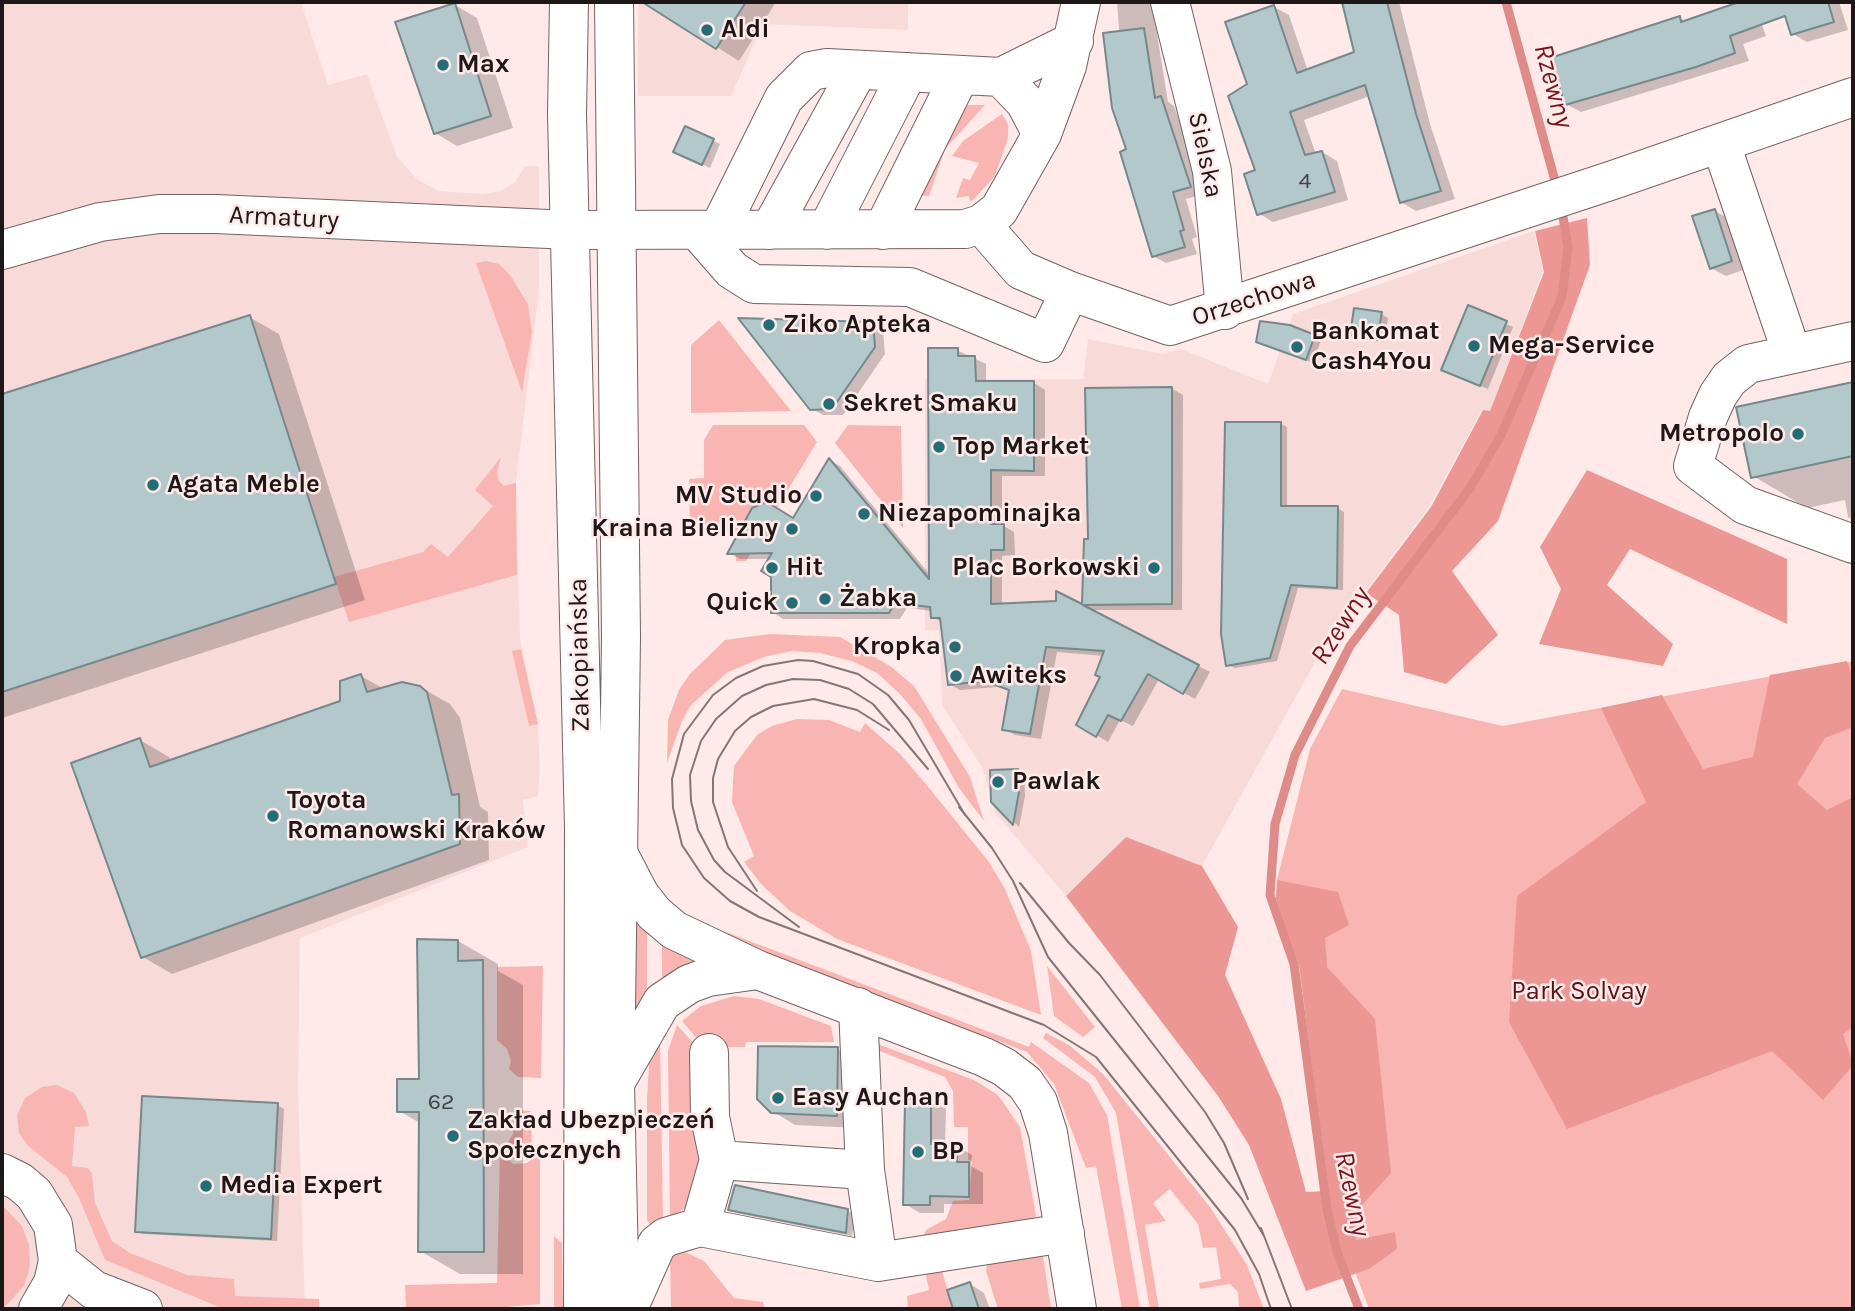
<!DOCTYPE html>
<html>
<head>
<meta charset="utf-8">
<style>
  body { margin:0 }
  #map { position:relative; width:1855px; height:1311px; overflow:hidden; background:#ffeae9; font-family:Karla,sans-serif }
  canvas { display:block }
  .frame { position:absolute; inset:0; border:4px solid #1e1717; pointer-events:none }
</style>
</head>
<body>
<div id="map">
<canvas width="1855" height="1311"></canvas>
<div class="frame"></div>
</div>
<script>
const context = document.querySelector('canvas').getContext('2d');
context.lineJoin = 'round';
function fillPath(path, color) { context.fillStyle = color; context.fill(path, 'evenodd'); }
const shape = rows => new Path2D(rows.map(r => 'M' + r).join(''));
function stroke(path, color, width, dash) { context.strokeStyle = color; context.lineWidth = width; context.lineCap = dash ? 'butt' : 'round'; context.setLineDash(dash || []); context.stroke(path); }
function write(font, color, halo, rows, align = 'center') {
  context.font = font + ' Karla,sans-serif'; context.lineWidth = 5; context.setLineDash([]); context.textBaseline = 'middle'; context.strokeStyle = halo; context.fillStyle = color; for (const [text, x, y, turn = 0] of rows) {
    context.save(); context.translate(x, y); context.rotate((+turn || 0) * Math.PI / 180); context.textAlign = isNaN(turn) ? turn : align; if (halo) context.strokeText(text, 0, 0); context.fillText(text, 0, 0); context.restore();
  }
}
const built = shape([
  [2,2,301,2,328,85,367,74,397,157,418,180,439,191,483,194,500,191,515,182,525,166,539,166,539,290,516,483,520,640,538,724,540,769,538,796,523,800,528,847,300,938,298,1091,305,1309,2,1309],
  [638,2,908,2,908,30,763,24,731,96,638,96],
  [1534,231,1543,271,1490,411,1482,410,1429,507,1323,648,1202,866,1126,837,1066,896,996,814,983,769,942,705,939,630,925,631,925,379,1083,379,1088,339,1163,354,1181,349,1268,384,1293,314]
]);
const green = shape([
  [968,105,985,105,945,149,929,196,911,195,963,108],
  [1002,114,1008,124,1008,138,995,176,973,200,970,201,969,196,956,198,963,178,970,180,979,163,952,156,963,141],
  [486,261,499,264,510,275,528,304,532,332,522,392,476,263],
  [719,320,791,411,691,413,691,345],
  [713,425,804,425,817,442,777,508,767,502,751,508,749,513,769,524,746,561,736,561,735,531,690,531,689,479,704,478,704,440],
  [848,425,901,426,903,528,835,443],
  [501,457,497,473,499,481,504,486,516,483,517,575,349,622,334,577,423,552,431,544,448,557,493,506,475,490],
  [770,634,840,637,890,666,914,686,970,777,984,821,959,788,921,719,899,693,877,673,852,661,820,653,792,651,764,657,728,672,691,705,682,721,667,763,668,720,679,690,689,675,725,640],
  [521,649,538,724,529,726,512,651],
  [1853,661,1853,1309,1369,1309,1349,1256,1299,965,1276,899,1277,880,1310,749,1342,689,1503,726],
  [797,719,829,720,860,732,865,723,900,754,925,783,989,862,1005,889,1031,951,1041,1015,837,939,790,911,762,885,744,862,754,856,732,802,734,766,757,735,772,726],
  [632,913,647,927,647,999,635,1012],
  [702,923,1029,1047,1031,1042,1089,1083,1107,1115,1140,1309,1122,1309,1096,1166,1086,1168,1054,1084,1027,1052,697,927],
  [662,940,696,963,662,984],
  [543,966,541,1078,518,1077,509,1069,511,1061,507,1049,497,1040,497,967],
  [1047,966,1095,1027,1083,1037,1054,1016],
  [734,996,759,999,831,1026,834,1042,746,1042,745,1047,704,1047,682,1021,701,1006],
  [677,1025,696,1046,702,1185,688,1206,670,1218,668,1051],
  [1046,1033,1069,1045,1103,1074,1210,1207,1247,1265,1264,1309,1239,1309,1238,1292,1230,1284,1200,1289,1199,1283,1221,1279,1216,1247,1203,1248,1198,1224,1170,1189,1153,1203,1166,1221,1145,1225,1159,1309,1150,1309,1116,1113,1095,1077,1043,1038],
  [660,1035,663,1224,651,1226,647,1220,647,1099,650,1049],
  [872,1042,974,1080,998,1095,1020,1127,1036,1216,1033,1220,923,1237,926,1230,946,1219,953,1201,969,1200,972,1161,968,1160,968,1127,954,1127,953,1091,945,1077,880,1051],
  [57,1085,74,1093,86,1112,89,1126,75,1127,72,1166,88,1168,92,1174,95,1203,112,1241,130,1253,187,1275,234,1279,235,1296,319,1299,319,1309,224,1309,105,1260,79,1198,67,1177,27,1145,19,1133,17,1115,25,1098,42,1087],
  [514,1110,531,1111,532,1150,520,1157,509,1151,507,1144,513,1134],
  [500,1148,513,1164,527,1163,540,1152,540,1304,484,1309,406,1309,405,1285,497,1283],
  [2,1205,22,1226,29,1245,30,1266,24,1286,3,1309],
  [554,1236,562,1243,563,1309,554,1307],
  [685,1252,704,1261,734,1298,763,1302,765,1309,671,1309,670,1254],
  [1043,1256,1051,1309,998,1309,986,1271,987,1263],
  [925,1271,942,1271,953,1309,908,1309,907,1296,929,1290]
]);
const forest = shape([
  [1587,218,1590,265,1498,521,1452,571,1498,635,1446,684,1404,672,1399,615,1366,593,1431,507,1483,410,1490,411,1544,272,1535,231],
  [1587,470,1787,559,1787,624,1630,549,1607,585,1673,644,1663,666,1539,644,1561,589,1540,547],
  [1847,661,1853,678,1853,727,1825,738,1797,784,1827,810,1853,797,1853,1027,1843,1034,1853,1065,1823,1100,1772,1051,1567,1129,1509,1022,1517,896,1646,802,1601,708,1662,695,1703,769,1753,757,1770,675],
  [1126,837,1202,866,1238,927,1225,975,1281,1099,1306,1192,1328,1191,1299,965,1276,899,1277,880,1338,892,1349,925,1325,938,1327,967,1375,1019,1391,1173,1353,1215,1356,1240,1395,1232,1397,1249,1369,1269,1306,1291,1249,1145,1218,1096,1066,896]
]);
const shadow = shape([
  [658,2,776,2,739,61,658,10],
  [1117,2,1161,2,1152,3,1168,102,1174,106,1204,194,1186,199,1197,237,1192,239,1197,254,1166,263,1153,256,1128,150],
  [1344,2,1399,2,1430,124,1455,199,1416,211,1401,202,1370,96,1304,120,1316,154,1322,152,1337,161,1348,200,1273,222,1258,213,1249,85,1274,7,1289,15,1308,71,1356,53],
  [1782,2,1839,2,1848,30,1807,42,1793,34],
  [455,5,477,18,513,128,457,146,435,133],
  [1757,11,1766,36,1743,44,1749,61,1581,112,1566,104,1680,18,1686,22],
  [686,128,720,144,710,168,682,155],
  [1715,211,1729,219,1746,269,1726,276,1711,268],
  [1469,307,1513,327,1488,389,1450,373],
  [1381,314,1388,318,1384,342,1352,334],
  [249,317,279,334,365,600,2,718,2,396],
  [872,324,883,330,885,354,843,415,823,415,812,409],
  [1314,336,1321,340,1313,363,1257,341],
  [957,350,986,364,986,383,1034,383,1045,390,1045,476,1002,476,1002,525,1014,532,1015,555,1002,556,1002,606,1084,607,1086,540,1089,540,1171,388,1183,395,1182,610,1090,610,1210,672,1195,699,1159,679,1133,726,1120,720,1108,742,1078,724,1102,677,1104,656,1057,652,1041,739,1015,735,1004,729,1010,691,997,687,960,690,949,684,942,622,932,617,932,611,907,608,900,619,783,619,772,612,771,559,740,559,729,553,794,520,829,460,840,466,931,576],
  [1853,384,1853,520,1848,517,1845,500,1807,508,1753,476,1739,409],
  [1281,424,1287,427,1287,508,1337,508,1344,512,1343,590,1298,588,1277,661,1235,668,1228,665],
  [361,676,384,689,402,684,420,687,450,704,460,718,480,807,488,812,489,860,172,974,143,957,140,740,169,757,171,762,342,702],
  [1017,771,1024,775,1025,796,1019,827,993,801],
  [458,941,498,964,498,971,523,985,523,1274,460,1274,420,1251,420,1123,399,1111,421,1080],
  [837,1049,860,1061,859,1128,795,1125,772,1111],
  [931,1101,946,1109,945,1146,957,1146,972,1155,971,1166,983,1173,983,1204,944,1204,944,1213,920,1213,905,1204],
  [277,1105,284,1109,277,1241,144,1234,137,1231],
  [736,1187,848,1211,855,1215,852,1236,736,1213,730,1209],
  [970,1284,984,1293,990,1309,955,1309,949,1291]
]);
const stream = shape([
  [1506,2,1557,188],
  [1359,1309,1337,1252,1327,1209,1294,964,1270,895,1275,824,1295,755,1350,646,1470,488,1501,435,1562,297,1568,247,1561,205]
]);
const building = shape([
  [642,2,746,2,716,49,642,2],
  [1342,2,1387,2,1416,114,1441,191,1400,203,1365,85,1290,112,1305,155,1322,151,1335,192,1257,215,1244,174,1255,170,1228,96,1247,84,1225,22,1274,5,1297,73,1354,52,1342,2],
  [1739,2,1828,2,1834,22,1791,35,1785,16,1730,36,1735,53,1696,67,1565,105,1550,58,1680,16,1681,22,1739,2],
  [455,3,491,116,434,134,395,22,455,3],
  [1144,28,1155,98,1161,96,1191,187,1173,192,1184,230,1180,231,1185,247,1152,257,1120,152,1126,149,1112,108,1103,33,1144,28],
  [685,126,714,139,702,165,673,152,685,126],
  [1715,209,1732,261,1710,269,1692,216,1715,209],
  [1468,305,1507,321,1480,386,1441,370,1468,305],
  [1354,308,1382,312,1377,340,1350,335,1354,308],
  [250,315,336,584,2,692,2,394,250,315],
  [738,318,873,322,875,347,832,409,810,410,738,318],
  [1260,321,1290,325,1315,335,1306,360,1256,342,1260,321],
  [928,348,958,348,958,356,975,356,976,381,1034,381,1034,471,991,470,991,524,1004,524,1004,550,991,550,991,604,1056,601,1056,591,1082,604,1084,539,1088,539,1085,388,1172,387,1172,604,1083,605,1199,665,1183,694,1148,674,1121,721,1108,715,1096,737,1076,725,1100,677,1095,675,1104,651,1046,647,1030,734,1002,730,1009,690,985,681,948,685,940,618,931,618,930,607,895,603,889,613,771,613,771,577,761,571,772,553,727,554,752,508,767,502,793,518,829,458,929,579,928,348],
  [1853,382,1853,456,1751,478,1736,407,1853,382],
  [1225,422,1281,422,1281,506,1338,506,1337,588,1291,585,1270,658,1226,666,1221,634,1225,422],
  [361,674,367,692,402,682,420,686,427,692,452,795,459,794,460,844,141,958,71,763,140,738,150,767,340,701,340,681,361,674],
  [1018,769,1019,792,1013,825,991,802,990,770,1018,769],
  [417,939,458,940,458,961,483,960,484,1252,418,1252,419,1112,397,1112,397,1079,419,1079,417,939],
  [758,1046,838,1047,837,1116,771,1113,757,1099,758,1046],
  [142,1096,278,1103,271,1239,135,1232,142,1096],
  [905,1099,931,1099,931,1144,957,1144,957,1162,969,1162,969,1197,930,1196,930,1205,903,1205,905,1099],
  [735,1185,848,1209,846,1233,728,1210,735,1185],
  [970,1282,979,1309,953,1309,947,1290,970,1282]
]);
const minor = shape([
  [1170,2,1212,171,1225,310],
  [1001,77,1025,102,1042,134],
  [1721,144,1792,354],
  [981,224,1021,270,1070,291,1170,326,1613,180,1853,97],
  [697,230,732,270,754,284,910,287,1045,343,1070,291],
  [770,230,858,70],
  [827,230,908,72],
  [883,230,960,75],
  [718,231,784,98,811,71,827,68,1001,77,1074,41],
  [2,250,100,222,159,214,216,214,571,230,965,229,981,224,999,210,1042,134,1067,66,1081,2],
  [1853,341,1748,364,1729,379,1718,395,1708,417,1693,466,1745,505,1853,544],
  [617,851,640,895,654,913,674,930,758,970,984,1057,1004,1067,1025,1083,1038,1102,1048,1133,1077,1309],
  [709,1053,710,1117,719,1160],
  [615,1083,662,1002,689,984,708,977,758,970],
  [865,1170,878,1262],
  [2,1173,20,1182,34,1194,53,1225,58,1261,53,1283,38,1309],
  [700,1227,878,1262,1065,1233],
  [58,1261,94,1290,143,1309],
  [628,1309,657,1244,666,1237,700,1227,719,1160,865,1170,858,1007]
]);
const major = shape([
  [569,2,567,114,584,829,583,1309],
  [614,2,621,637,615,1083,620,1309]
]);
const tram = shape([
  [959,807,992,848,1013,881,1048,957,1241,1198,1264,1236],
  [965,815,909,720,888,695,858,674,813,661,798,660,763,666,736,678,713,695,684,734,672,779,673,808,682,845,704,878,730,901,759,917,1044,1025,1096,1057,1235,1230,1259,1274,1271,1309],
  [1020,883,1069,943,1100,975,1205,1112,1224,1143,1248,1199],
  [757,891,728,847,713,802,713,778,718,759,735,731,751,717,773,706,814,699,857,710,889,730],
  [799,927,725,872,714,860,698,830,691,801,690,775,701,741,716,719,742,696,766,685,793,679,820,680,849,689,873,704,928,769],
  [1261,1228,1292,1309]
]);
const markers = [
  [707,30,7,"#236d76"],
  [443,65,7,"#236d76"],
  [769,325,7,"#236d76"],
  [1474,346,7,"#236d76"],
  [1297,347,7,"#236d76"],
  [829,404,7,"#236d76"],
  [1798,434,7,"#236d76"],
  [939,447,7,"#236d76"],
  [153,485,7,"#236d76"],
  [816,496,7,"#236d76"],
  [864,514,7,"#236d76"],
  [792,529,7,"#236d76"],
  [772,568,7,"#236d76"],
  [1154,568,7,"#236d76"],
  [825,599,7,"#236d76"],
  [792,603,7,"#236d76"],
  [955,647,7,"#236d76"],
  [956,676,7,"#236d76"],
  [998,782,7,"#236d76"],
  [273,816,7,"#236d76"],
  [778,1098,7,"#236d76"],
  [453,1136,7,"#236d76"],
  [918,1152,7,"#236d76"],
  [206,1186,7,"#236d76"]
];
const numberNames = [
  ["4",1305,181],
  ["62",441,1102]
];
const poiNames = [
  ["Aldi",721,30],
  ["Max",457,65],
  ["Ziko Apteka",783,325],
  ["Bankomat",1311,332],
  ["Cash4You",1311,362],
  ["Mega-Service",1488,346],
  ["Sekret Smaku",843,404],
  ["Metropolo",1784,434,"right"],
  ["Top Market",953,447],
  ["Agata Meble",167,485],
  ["MV Studio",802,496,"right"],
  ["Niezapominajka",878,514],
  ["Kraina Bielizny",778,529,"right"],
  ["Hit",786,568],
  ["Plac Borkowski",1140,568,"right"],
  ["Żabka",839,599],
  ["Quick",778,603,"right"],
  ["Kropka",941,647,"right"],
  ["Awiteks",970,676],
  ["Pawlak",1012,782],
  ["Toyota",287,801],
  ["Romanowski Kraków",287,831],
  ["Easy Auchan",792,1098],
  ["Zakład Ubezpieczeń",467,1121],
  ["Społecznych",467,1151],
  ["BP",932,1152],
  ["Media Expert",220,1186]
];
const streetNames = [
  ["Sielska",1205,155,78],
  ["Armatury",284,218,3],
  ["Orzechowa",1254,299,-18],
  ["Zakopiańska",580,655,-91]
];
const parkNames = [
  ["Park Solvay",1579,992]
];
const waterNames = [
  ["Rzewny",1553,86,75],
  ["Rzewny",1341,626,-57],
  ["Rzewny",1352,1194,78]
];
fillPath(built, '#f8dbd9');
fillPath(green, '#f9b5b2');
fillPath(forest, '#ec9793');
fillPath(shadow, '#0003');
stroke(stream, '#df8c88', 9);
fillPath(building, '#b3c8ca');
stroke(building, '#75888b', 2);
stroke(minor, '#736261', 40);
stroke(major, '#736261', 40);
stroke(minor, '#fff', 38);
stroke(major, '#fff', 38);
stroke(tram, '#837675', 2);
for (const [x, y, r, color] of markers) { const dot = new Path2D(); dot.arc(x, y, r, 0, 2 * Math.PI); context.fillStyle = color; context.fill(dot); stroke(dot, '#ffeae9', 2.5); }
write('23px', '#434344', null, numberNames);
write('bold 26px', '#1e1717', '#ffeae9', poiNames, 'left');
write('26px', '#1e1717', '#ffeae9', streetNames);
write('26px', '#5b1116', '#ffeae9', parkNames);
write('italic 28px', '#78151d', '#ffeae9', waterNames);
</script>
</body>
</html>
